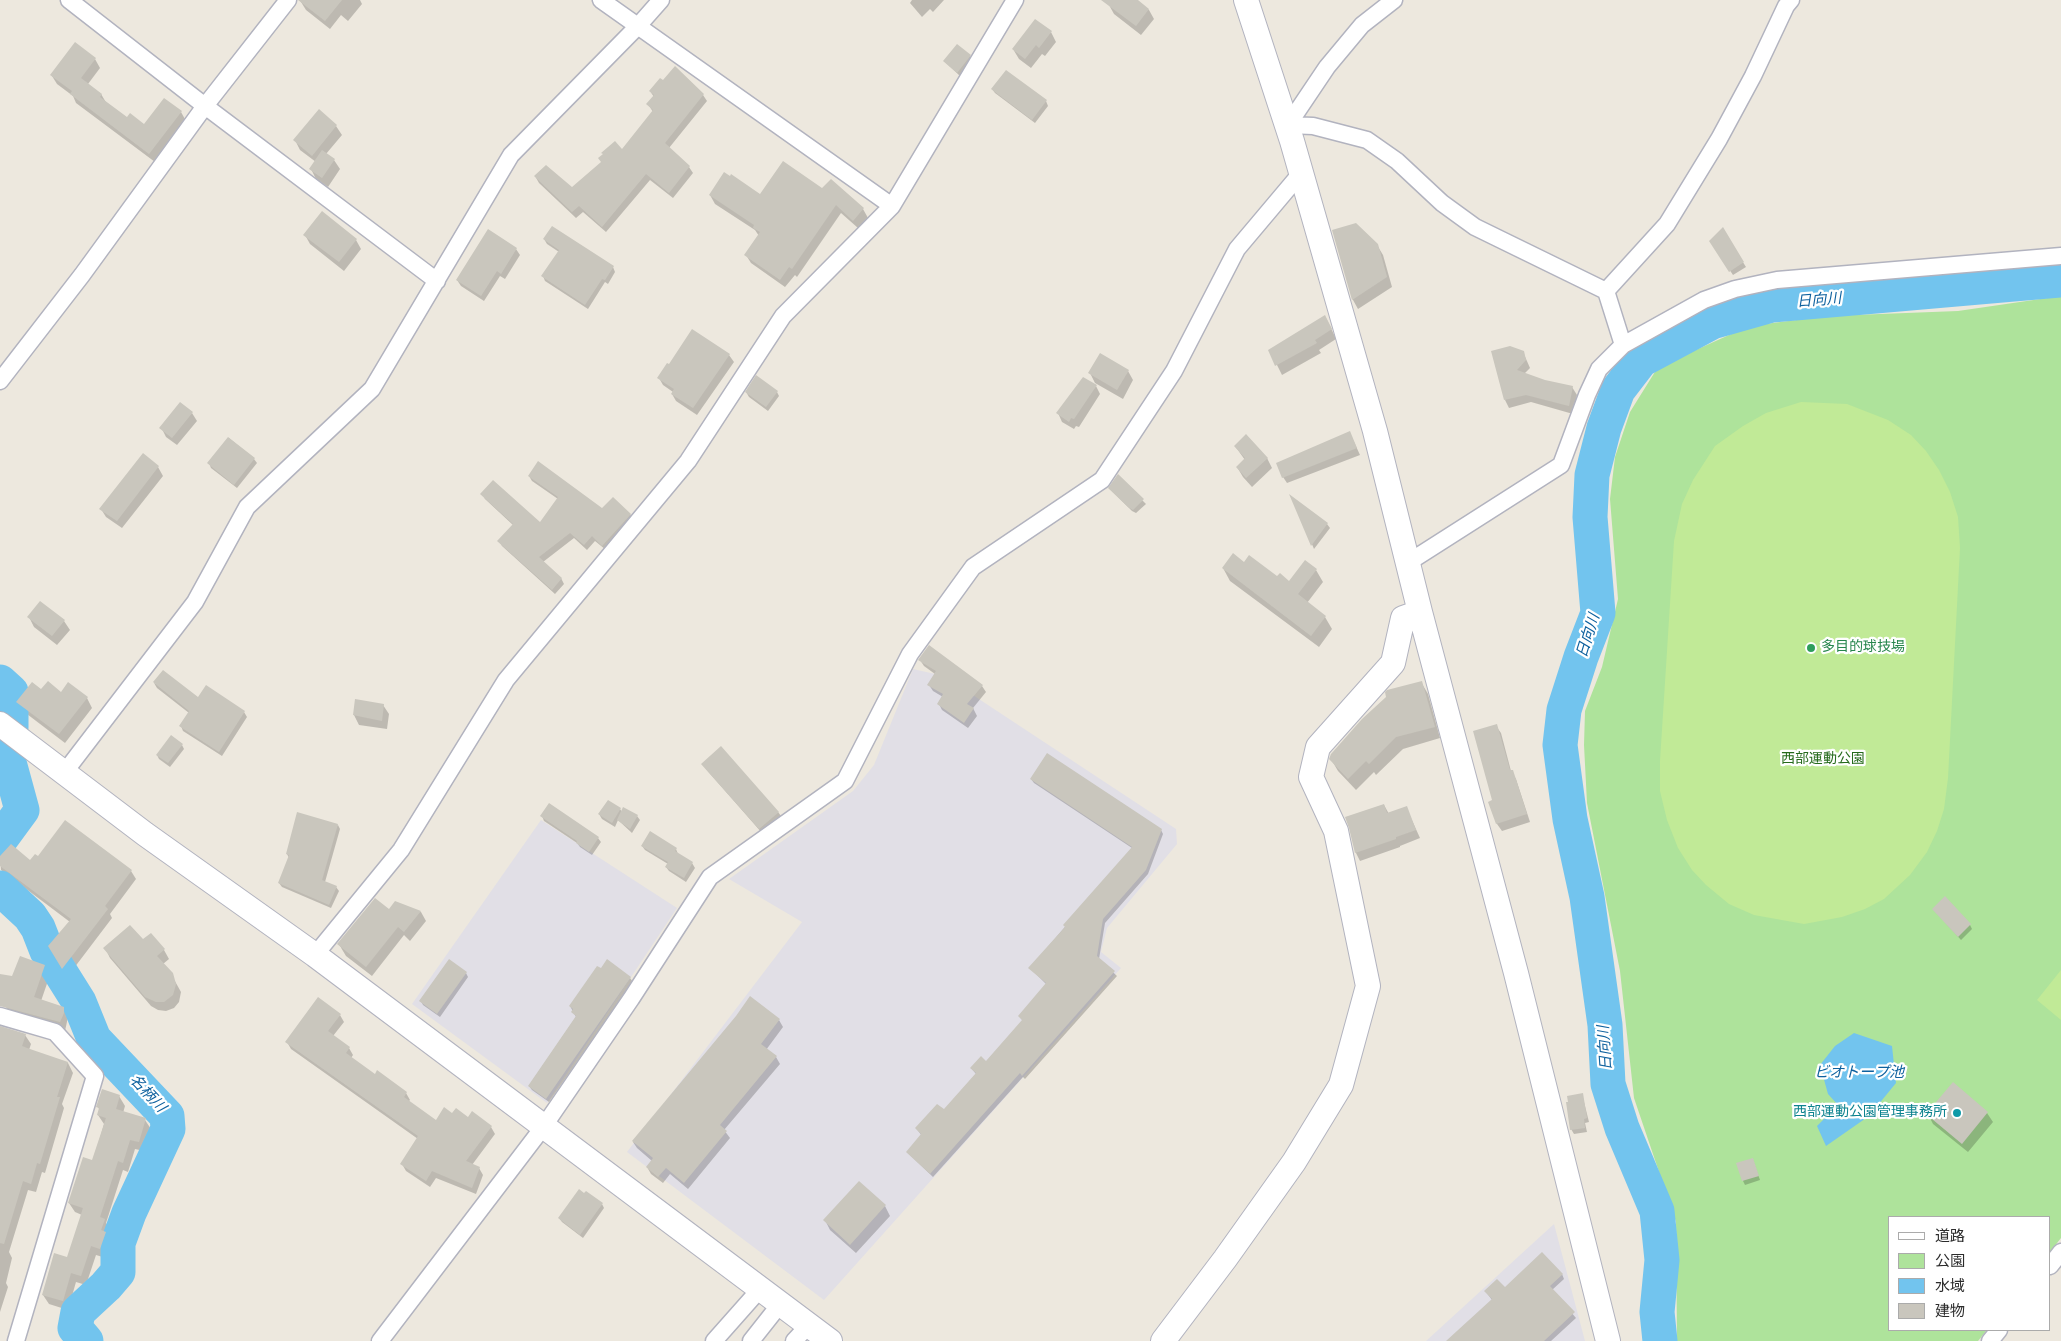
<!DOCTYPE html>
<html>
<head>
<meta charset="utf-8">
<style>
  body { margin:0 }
  #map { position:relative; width:2061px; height:1341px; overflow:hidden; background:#ede8de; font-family:Jost,"Noto Sans JP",sans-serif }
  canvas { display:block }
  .legend { position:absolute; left:1888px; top:1216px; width:162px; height:115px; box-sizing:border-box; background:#fff; border:1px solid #ababab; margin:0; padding:6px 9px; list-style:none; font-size:15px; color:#2c2c2c }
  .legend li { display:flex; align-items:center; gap:10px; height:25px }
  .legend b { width:25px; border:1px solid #ababab }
</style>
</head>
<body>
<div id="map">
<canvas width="2061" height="1341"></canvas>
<ul class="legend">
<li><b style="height:6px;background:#fff"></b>道路</li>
<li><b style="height:14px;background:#aee39b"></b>公園</li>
<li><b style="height:14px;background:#72c4ee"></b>水域</li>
<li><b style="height:14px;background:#c9c6bd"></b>建物</li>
</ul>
</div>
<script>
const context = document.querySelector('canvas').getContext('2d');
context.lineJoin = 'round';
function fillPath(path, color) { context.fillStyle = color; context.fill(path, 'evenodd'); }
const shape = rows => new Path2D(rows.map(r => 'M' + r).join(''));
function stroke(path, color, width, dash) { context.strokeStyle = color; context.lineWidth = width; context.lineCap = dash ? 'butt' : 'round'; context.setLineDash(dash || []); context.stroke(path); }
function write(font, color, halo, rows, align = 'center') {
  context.font = font + ' Jost,"Noto Sans JP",sans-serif'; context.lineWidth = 4.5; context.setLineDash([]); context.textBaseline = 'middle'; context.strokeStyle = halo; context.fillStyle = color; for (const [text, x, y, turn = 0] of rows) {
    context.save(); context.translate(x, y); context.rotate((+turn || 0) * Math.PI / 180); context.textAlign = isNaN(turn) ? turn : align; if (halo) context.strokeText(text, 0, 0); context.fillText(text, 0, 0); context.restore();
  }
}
const industrial = shape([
  [913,669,944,676,1176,829,1177,844,1107,928,1101,952,1121,968,824,1300,627,1152,802,922,729,879,853,791,874,765],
  [541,820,677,908,547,1103,412,1004],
  [1554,1224,1585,1341,1426,1341]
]);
const green = shape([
  [2061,296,2061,1238,2050,1252,2050,1217,1890,1217,1890,1330,1987,1330,1978,1341,1677,1341,1676,1222,1634,1098,1620,971,1587,803,1584,745,1585,711,1602,667,1618,599,1610,499,1615,457,1630,412,1658,367,1749,326,1828,316,1958,311]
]);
const pitch = shape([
  [1801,402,1847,404,1888,420,1911,435,1926,451,1939,470,1950,492,1958,517,1960,548,1948,778,1944,809,1937,831,1927,852,1910,875,1884,899,1865,909,1842,917,1804,924,1754,915,1729,904,1706,885,1692,870,1678,848,1667,820,1660,791,1660,761,1674,541,1682,504,1693,480,1715,446,1743,426,1766,413],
  [2061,970,2061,1020,2037,1000]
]);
const water = shape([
  [1854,1033,1892,1046,1896,1083,1869,1116,1826,1146,1817,1126,1838,1105,1828,1094,1820,1065,1835,1046]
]);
const shadow = shape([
  [302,0,360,0,362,4,348,21,341,15,330,29,306,10,301,2],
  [912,0,944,0,933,12,930,9,922,17,910,3],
  [1112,0,1136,0,1149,10,1154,19,1141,35,1114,14,1109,5],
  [1051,32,1056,42,1045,56,1042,54,1031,68,1019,59,1013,49],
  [970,56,972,60,960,76,944,61],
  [95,59,100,68,88,84,101,94,107,104,127,119,145,126,181,112,186,121,155,162,76,103,73,96,57,84,52,76],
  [992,89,1046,101,1048,106,1035,123,995,93],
  [650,91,703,95,707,101,669,148,689,167,693,173,673,198,650,180,606,232,583,212,576,218,539,183,535,176,572,189,623,151,653,112,648,104,654,97],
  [336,126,342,135,326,154,334,160,340,169,328,187,316,179,311,169,316,162,300,150,295,140],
  [730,178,761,195,822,190,863,209,868,218,858,228,841,213,797,277,795,275,785,287,751,263,746,255,759,236,755,230,715,204,710,195],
  [1722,229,1746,267,1733,275,1713,245],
  [1333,231,1377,245,1383,255,1392,287,1358,309,1353,300],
  [305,235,356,240,361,249,344,271,310,244],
  [544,239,613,267,615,272,608,284,605,282,588,309,545,281,543,276,559,252,547,244],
  [516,249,520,255,505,279,500,276,484,301,461,286,457,280],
  [1330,326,1336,339,1319,350,1321,353,1282,375,1270,351],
  [692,331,729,355,734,362,697,415,676,401,672,394,673,392,663,385,659,378,669,366],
  [1523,352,1530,368,1524,374,1545,382,1572,387,1577,395,1573,414,1531,402,1509,408,1505,400],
  [1128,371,1133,380,1123,399,1095,383,1090,373],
  [1096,386,1100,394,1079,427,1076,426,1074,429,1062,422,1058,413],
  [746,392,777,392,779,396,768,411,749,397],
  [192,413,197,421,177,445,166,437,162,429],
  [1350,433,1360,455,1287,483,1283,477],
  [229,438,254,459,257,463,237,488,211,468,209,463],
  [1235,446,1267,458,1272,468,1252,487,1243,477,1237,467,1245,460],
  [143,455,158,467,163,476,122,528,106,517,101,509],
  [529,476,602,510,630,514,633,520,606,550,595,541,587,550,574,538,543,562,561,578,564,584,555,594,502,546,499,541,513,525,485,499,482,494,540,524,558,499,532,481],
  [1118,476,1146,504,1136,513,1132,511,1109,488],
  [1292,497,1327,524,1330,528,1314,549],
  [1244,563,1290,582,1316,570,1323,582,1307,603,1325,617,1332,629,1319,647,1230,581,1223,568],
  [29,617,64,621,70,630,57,645,34,627],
  [920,660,982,686,986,692,973,708,977,716,968,728,942,710,939,704,943,697,933,691,929,685,935,674,924,666],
  [1421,682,1428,694,1440,738,1403,749,1376,775,1374,772,1356,790,1338,771,1331,759],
  [154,683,198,699,206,687,244,712,247,717,222,756,183,731,181,726,189,713,157,688],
  [42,691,87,698,92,708,65,743,23,711,18,702],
  [356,700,383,705,389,714,387,729,359,725,354,715],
  [1496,726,1501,733,1511,771,1516,779,1530,822,1502,831,1497,824,1494,801],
  [182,745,184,749,170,767,159,759,157,755],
  [705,768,778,812,781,816,762,833],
  [1031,779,1161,830,1163,834,1148,874,1105,923,1099,959,1117,976,1025,1079,1023,1077,933,1177,907,1152,922,1136,916,1128,944,1111,976,1074,971,1068,986,1062,1023,1021,1019,1016,1047,985,1030,968,1132,848,1034,783],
  [1384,805,1389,814,1406,807,1420,838,1400,846,1400,847,1360,861,1356,853,1351,828],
  [620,809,622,812,624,809,637,816,640,820,632,833,618,820,615,827,602,819,599,814],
  [542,816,598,838,601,842,592,855,580,847,577,843,544,821],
  [338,825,340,829,325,882,336,887,339,891,331,908,282,887,279,883,289,858,287,854],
  [642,846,676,849,678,854,692,863,695,868,686,882,669,871,666,867,668,864,645,850],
  [0,858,30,862,38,858,131,871,136,879,110,914,112,918,68,976,55,955,70,922,1,870],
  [396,903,421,912,426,921,410,941,404,935,372,976,346,956,340,946,389,911],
  [1933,909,1970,925,1972,929,1961,940],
  [105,948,164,950,169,959,163,964,171,974,181,992,179,1002,174,1008,166,1011,158,1010,151,1006,110,958],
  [45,966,50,975,41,1001,63,1008,68,1017,65,1031,12,1016,6,1007,0,1004,0,975,13,978],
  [466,973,468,977,440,1017,423,1005,421,1001],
  [630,978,633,982,549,1102,532,1090,529,1086,576,1017,570,1006],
  [340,1015,344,1022,333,1036,349,1048,353,1055,351,1058,375,1076,406,1093,410,1100,408,1102,436,1122,452,1115,468,1118,491,1127,495,1134,472,1165,479,1168,483,1175,476,1194,436,1178,430,1187,406,1171,402,1164,418,1139,291,1049,287,1042],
  [779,1020,783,1027,766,1050,776,1057,780,1064,724,1130,730,1138,688,1189,670,1174,663,1183,651,1174,647,1167,652,1161,637,1148,633,1142],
  [25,1035,31,1044,29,1050,68,1063,73,1073,62,1104,64,1108,45,1173,42,1172,36,1192,28,1190,9,1252,12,1258,6,1283,8,1287,0,1312,0,1037],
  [1953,1084,1987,1113,1993,1122,1968,1152,1933,1124,1928,1114],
  [1582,1094,1589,1122,1585,1123,1587,1132,1574,1134,1571,1129],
  [119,1096,125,1106,123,1113,145,1120,151,1129,144,1151,135,1149,128,1172,123,1170,106,1223,110,1230,107,1236,111,1242,106,1258,96,1255,86,1285,76,1282,68,1310,49,1304,43,1295,68,1259,82,1215,75,1212,69,1203,93,1162,104,1124,98,1115,100,1111,98,1107],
  [1753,1160,1760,1180,1745,1185,1743,1181],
  [602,1204,604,1208,583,1238,562,1222,559,1218],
  [885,1206,890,1216,856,1253,830,1230,825,1220],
  [1562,1274,1564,1279,1552,1290,1576,1318,1551,1341,1448,1341,1492,1300,1486,1292]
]);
const river = shape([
  [0,682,11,692,11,727,7,755,22,810,0,840],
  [0,888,30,916,38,928,47,951,79,1002,94,1039,167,1116,168,1129,129,1213,118,1243,118,1272,106,1286,78,1312,75,1328,86,1341],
  [1660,1341,1657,1312,1662,1260,1657,1211,1622,1128,1608,1084,1605,1025,1587,897,1570,819,1560,745,1564,710,1581,657,1598,613,1590,517,1592,475,1604,428,1618,390,1641,360,1712,322,1772,305,2061,280]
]);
const building = shape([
  [298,0,342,0,325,21],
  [1101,0,1138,0,1149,9,1136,26],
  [1035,19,1052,31,1039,48,1036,45,1025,59,1012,49],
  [75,42,96,58,81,78,102,94,100,97,127,117,130,113,144,124,164,98,182,111,149,154,70,94,72,91,50,75],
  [957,44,971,55,957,73,943,61],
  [675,66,704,94,665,143,690,166,669,193,646,174,602,227,579,206,572,212,534,176,546,165,572,187,601,162,598,158,603,154,601,153,615,141,622,149,653,110,646,104,654,95,649,91,660,78,663,80],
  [1006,70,1047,100,1032,120,991,89],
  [319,109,337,125,312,156,293,140],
  [322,150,335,159,322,178,309,169],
  [783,161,822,188,831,179,864,208,853,221,836,205,792,269,789,267,780,280,744,255,760,232,753,228,754,225,709,195,724,172,730,176,731,174,760,194],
  [322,211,357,239,339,262,303,235],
  [1356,223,1378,244,1387,277,1352,300,1332,230],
  [552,226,614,266,605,280,602,279,585,305,541,276,559,250,543,239],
  [1723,227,1744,262,1729,272,1709,241],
  [488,229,517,248,501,274,497,271,481,296,456,280],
  [1325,315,1332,329,1315,340,1317,343,1275,366,1268,350],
  [692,329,730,354,693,408,671,394,674,389,657,378,667,363,669,364],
  [1510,346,1524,351,1526,360,1517,370,1545,380,1573,386,1569,406,1526,395,1504,400,1491,351],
  [1100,353,1129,370,1117,390,1088,373],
  [756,375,778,391,766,407,745,392],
  [1083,377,1097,385,1074,419,1071,418,1069,422,1056,413],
  [180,402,193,412,172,438,159,428],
  [1350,431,1357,448,1282,478,1276,463],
  [1246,434,1268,458,1246,478,1236,467,1245,458,1234,446],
  [228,437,255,458,234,485,207,463],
  [143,453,159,466,117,521,99,509],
  [538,461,602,508,613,497,631,514,602,546,592,536,584,545,570,533,539,557,562,578,552,590,497,541,513,524,480,494,493,480,540,522,558,497,528,476],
  [1118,474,1144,499,1133,510,1128,507,1108,488],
  [1289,494,1328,523,1311,546],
  [1233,553,1244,562,1249,555,1277,576,1280,573,1289,581,1305,560,1317,569,1298,594,1326,616,1311,636,1222,568],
  [40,601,65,620,52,636,27,617],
  [929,645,983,685,967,704,974,708,964,723,937,704,943,694,927,685,936,671,918,660],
  [163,670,198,697,206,685,245,711,219,752,179,726,189,711,153,682],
  [48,681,61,692,68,682,88,697,59,734,16,702,32,682,41,689],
  [1422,681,1435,727,1396,737,1369,764,1366,761,1348,779,1329,759,1331,754,1362,719,1386,697,1385,692,1387,690],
  [355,699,384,704,382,721,353,715],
  [1497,724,1510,770,1513,770,1527,814,1496,824,1488,802,1492,800,1473,731],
  [171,735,183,744,168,763,156,755],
  [721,746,779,812,759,829,701,764],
  [1047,753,1162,829,1146,870,1103,919,1097,956,1115,971,1022,1076,1020,1073,930,1174,906,1152,921,1134,915,1128,937,1104,944,1109,976,1073,970,1068,981,1056,986,1061,1022,1020,1018,1016,1046,983,1028,968,1065,927,1063,925,1132,847,1030,779],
  [608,800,621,808,612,823,598,814],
  [549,803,599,837,589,852,576,843,577,841,540,816],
  [1384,804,1387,813,1407,806,1416,830,1396,837,1396,839,1355,853,1349,828,1345,817],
  [623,807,638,815,630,829,617,820],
  [297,812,338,824,322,880,337,886,329,905,278,883,289,855,286,854],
  [65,820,132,870,105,906,108,909,62,969,48,946,71,919,0,866,0,856,11,844,30,860,35,854,38,856],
  [650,831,677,848,675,851,693,862,684,878,665,867,668,862,641,846],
  [1945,896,1971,924,1958,937,1932,909],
  [375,898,389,909,395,901,421,911,404,932,398,927,366,967,337,944],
  [130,925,143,939,151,933,165,949,157,956,173,973,176,984,173,995,164,1002,156,1002,145,997,103,948],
  [20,956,45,965,34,997,64,1007,64,1013,60,1022,0,1006,0,974,12,976],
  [449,959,467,972,437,1014,419,1001],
  [607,959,631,977,546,1099,528,1086,576,1016,571,1012,573,1009,569,1006,597,966,601,968],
  [750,996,780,1019,761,1044,777,1056,720,1125,727,1131,684,1183,666,1168,658,1177,646,1167,653,1158,632,1141,736,1016],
  [318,997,341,1014,328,1031,350,1047,346,1053,375,1074,377,1070,407,1092,404,1097,436,1120,444,1107,452,1113,456,1108,468,1117,472,1111,492,1126,466,1161,480,1167,472,1188,432,1171,426,1181,400,1164,418,1136,285,1042],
  [0,1026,26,1034,22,1046,27,1048,68,1062,57,1097,60,1097,40,1164,37,1163,31,1184,23,1181,4,1244,0,1243],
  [1953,1082,1988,1112,1962,1144,1926,1114],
  [102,1089,120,1095,116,1109,146,1118,139,1142,130,1140,123,1163,118,1161,100,1217,105,1219,101,1230,106,1232,100,1249,91,1246,81,1276,71,1273,63,1301,42,1295,54,1253,67,1257,83,1208,68,1203,83,1157,92,1160,106,1118,97,1115,99,1108,96,1107],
  [1583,1093,1587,1118,1584,1119,1585,1128,1570,1130,1566,1102,1568,1102,1567,1096],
  [1753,1158,1759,1176,1742,1181,1736,1163],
  [859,1181,886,1205,850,1245,823,1220],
  [579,1189,584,1193,586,1191,603,1203,580,1235,558,1218],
  [1542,1252,1563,1274,1550,1286,1575,1312,1544,1341,1446,1341,1492,1299,1484,1291,1497,1279,1505,1287]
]);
const street = shape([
  [69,0,205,106,437,281],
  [601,0,892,206],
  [1288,125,1313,126,1367,140,1397,161,1442,203,1475,227,1606,291,1623,345],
  [1288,125,1327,67,1362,25,1394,0],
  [1606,291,1667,224,1719,139,1753,76,1786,6,1791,0],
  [0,381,82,275,205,106,288,0],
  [1409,562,1561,465,1587,395,1599,369,1623,345,1704,300,1735,289,1777,280,2061,256],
  [64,773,195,602,247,507,372,389,511,155,638,26,661,0],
  [315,955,401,850,506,680,688,461,783,316,892,206,1015,0],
  [0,1016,55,1032,95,1076,16,1341],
  [2050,1266,2061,1252],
  [380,1341,544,1126,631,999,710,877,845,781,910,654,973,567,1102,480,1174,371,1237,249,1301,173],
  [714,1341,761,1288],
  [751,1341,781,1303],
  [794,1341,809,1325],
  [1990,1341,1999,1330]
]);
const secondary = shape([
  [1246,0,1292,141,1375,431,1420,612,1516,973,1608,1341],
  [0,724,145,834,315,955,830,1341],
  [1163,1341,1225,1259,1294,1162,1341,1085,1368,986,1336,831,1311,777,1318,747,1393,663,1403,618,1420,612]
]);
const markers = [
  [1811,648,5,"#2e9e5b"],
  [1957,1113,5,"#0f9aa8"]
];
const leisureNames = [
  ["多目的球技場",1821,648]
];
const parkNames = [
  ["西部運動公園",1823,760]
];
const cultureNames = [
  ["西部運動公園管理事務所",1947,1113]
];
const waterNames = [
  ["日向川",1819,301,-5],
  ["日向川",1589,636,-73],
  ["日向川",1606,1048,-94],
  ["ビオトープ池",1859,1073],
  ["名柄川",147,1094,47]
];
fillPath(industrial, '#e1dfe6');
fillPath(green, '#aee39b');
fillPath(pitch, '#c1ea97');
fillPath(water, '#72c4ee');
fillPath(shadow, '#0003');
stroke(river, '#72c4ee', 35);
fillPath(building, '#c9c6bd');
stroke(street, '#b2b3bf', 19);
stroke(secondary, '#b2b3bf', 26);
stroke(street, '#fff', 16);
stroke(secondary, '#fff', 24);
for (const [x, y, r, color] of markers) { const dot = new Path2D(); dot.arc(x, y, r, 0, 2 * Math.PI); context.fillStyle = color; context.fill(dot); stroke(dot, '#fff', 2); }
write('14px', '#27864d', '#fff', leisureNames, 'left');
write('14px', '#256a1b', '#fff', parkNames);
write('14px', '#0d838f', '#fff', cultureNames, 'right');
write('italic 15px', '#0e619e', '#fff', waterNames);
</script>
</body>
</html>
